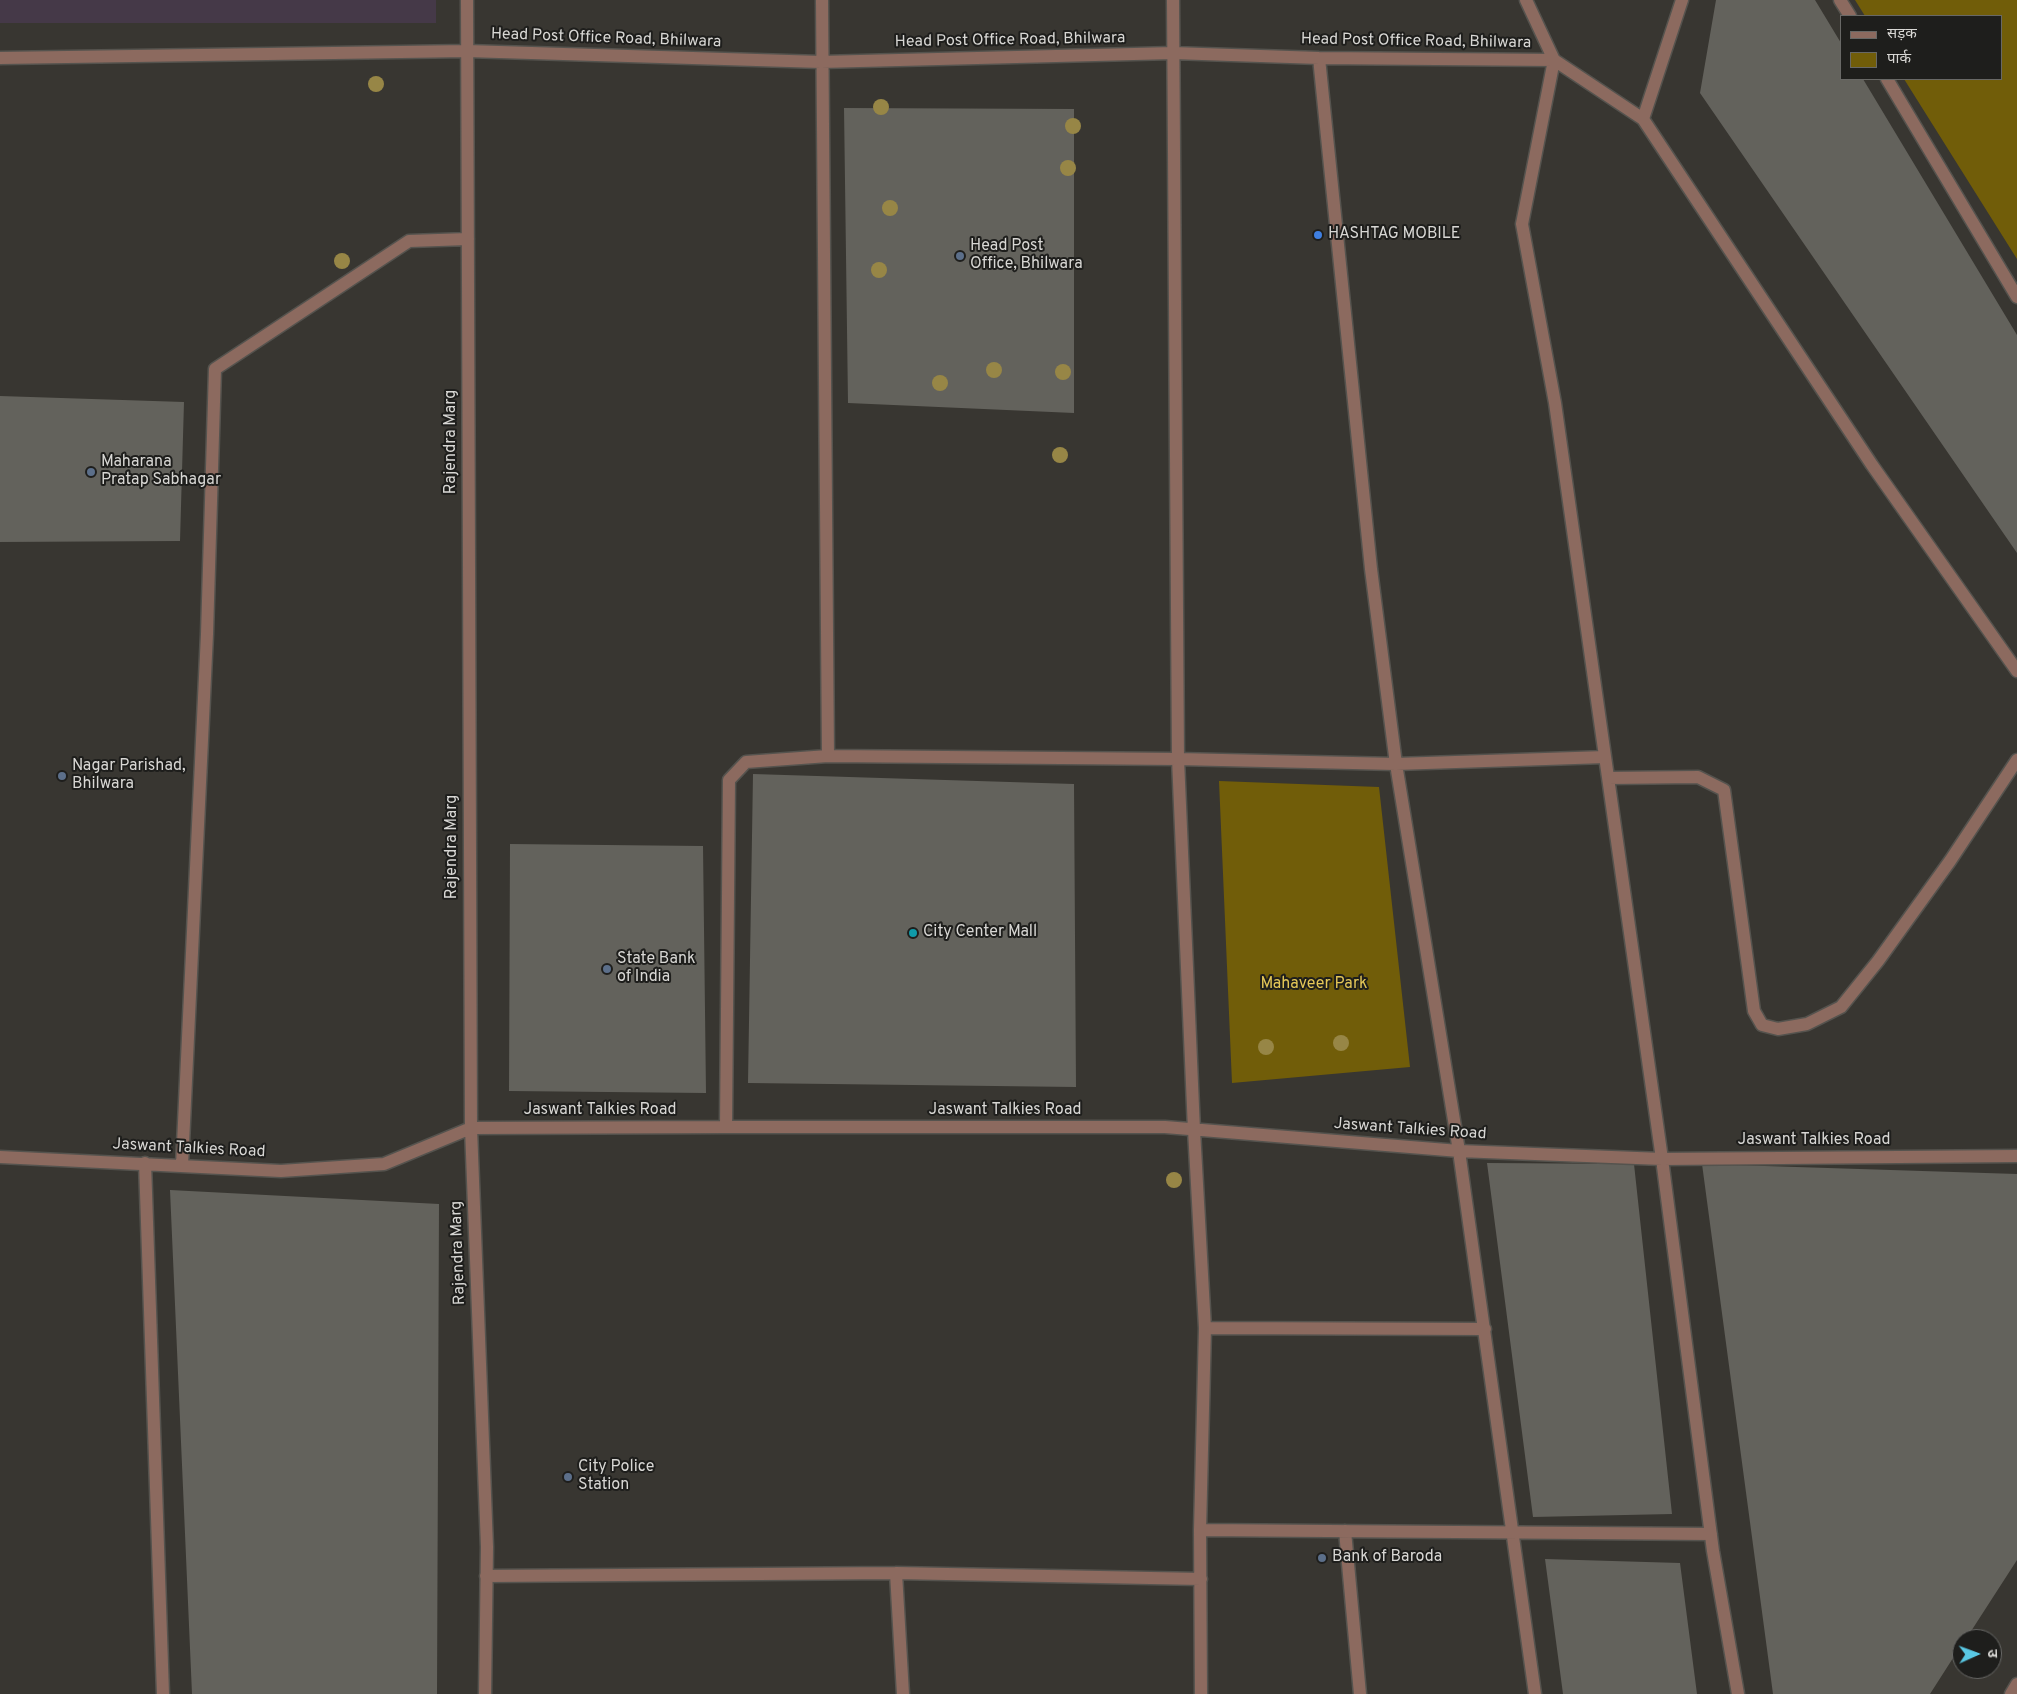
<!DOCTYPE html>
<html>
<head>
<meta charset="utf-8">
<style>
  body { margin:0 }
  #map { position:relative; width:2017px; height:1694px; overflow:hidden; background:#383631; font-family:Overpass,"Noto Sans Devanagari",sans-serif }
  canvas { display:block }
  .legend { position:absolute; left:1840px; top:15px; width:162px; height:65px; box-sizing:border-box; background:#1e1e1c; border:1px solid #686866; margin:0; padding:6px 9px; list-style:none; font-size:15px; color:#d8d7d4 }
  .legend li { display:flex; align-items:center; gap:10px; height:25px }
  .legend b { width:25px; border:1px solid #686866 }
  .north { position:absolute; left:1952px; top:1629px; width:50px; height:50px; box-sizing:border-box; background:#1e1e1c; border:1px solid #686866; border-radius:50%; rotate:88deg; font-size:14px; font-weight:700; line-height:20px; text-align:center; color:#d8d7d4 }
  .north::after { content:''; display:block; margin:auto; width:18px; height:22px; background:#59c8e4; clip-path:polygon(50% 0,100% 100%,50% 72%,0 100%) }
</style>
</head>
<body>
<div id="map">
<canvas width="2017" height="1694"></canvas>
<ul class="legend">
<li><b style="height:6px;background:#8c6a5f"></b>सड़क</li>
<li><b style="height:14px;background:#715d09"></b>पार्क</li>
</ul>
<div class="north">उ</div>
</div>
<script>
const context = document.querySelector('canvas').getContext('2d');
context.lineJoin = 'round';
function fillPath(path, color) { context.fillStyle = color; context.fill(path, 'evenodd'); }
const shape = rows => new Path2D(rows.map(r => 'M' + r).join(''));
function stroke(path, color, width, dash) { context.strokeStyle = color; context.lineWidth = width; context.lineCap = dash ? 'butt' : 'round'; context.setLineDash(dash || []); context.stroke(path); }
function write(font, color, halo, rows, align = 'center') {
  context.font = font + ' Overpass,sans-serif'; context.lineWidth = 4; context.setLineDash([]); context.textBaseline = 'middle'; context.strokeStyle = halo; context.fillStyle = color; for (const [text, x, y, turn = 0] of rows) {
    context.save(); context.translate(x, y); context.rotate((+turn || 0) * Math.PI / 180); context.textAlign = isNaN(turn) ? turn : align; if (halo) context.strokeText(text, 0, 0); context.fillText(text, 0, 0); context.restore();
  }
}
const education = shape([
  [0,0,436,0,436,23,0,23]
]);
const green = shape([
  [1855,0,2017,0,2017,259,1904,79,2001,79,2001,16,1865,16],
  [1219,781,1379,787,1410,1067,1232,1083]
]);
const building = shape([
  [1716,0,1815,0,1841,43,1841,79,1863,79,2017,335,2017,553,1700,93],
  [844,108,1074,109,1074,413,848,403],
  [0,396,184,402,180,541,0,542],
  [753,774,1074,784,1076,1087,748,1083],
  [510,844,703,846,706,1093,509,1091],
  [1487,1163,1634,1164,1672,1514,1533,1517],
  [1702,1164,2017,1174,2017,1560,1966,1639,1962,1639,1962,1644,1930,1694,1773,1694],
  [170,1190,439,1204,437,1694,192,1694],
  [1545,1559,1680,1563,1697,1694,1563,1694]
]);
const minor = shape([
  [467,0,471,1128,487,1547,485,1694],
  [822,0,828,756,1178,759,1396,764,1605,757],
  [1173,0,1178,759,1194,1130,1205,1328,1200,1530,1201,1694],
  [1526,0,1554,60,1643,119,1872,465,2017,671],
  [1840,0,1850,16],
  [0,58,467,51,821,62,1173,53,1319,58,1554,60],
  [1319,58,1371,569,1396,764,1459,1151,1535,1694],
  [1554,60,1522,224,1555,403,1662,1159,1713,1551,1738,1694],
  [1887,79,2017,297],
  [1643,119,1682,0],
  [1608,778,1698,777,1724,790,1754,1011,1762,1025,1778,1029,1807,1024,1841,1007,1878,961,1950,861,2017,760],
  [726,1127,729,780,746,762,828,756],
  [0,1157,281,1171,384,1164,471,1128,726,1127,1165,1127,1459,1151,1662,1159,2017,1156],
  [145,1163,163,1694],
  [182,1165,207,634,215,369,409,241,468,239],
  [1205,1328,1485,1329],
  [1200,1530,1711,1534],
  [1345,1531,1360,1694],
  [896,1573,903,1694],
  [486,1576,896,1573,1201,1579],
  [2011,1694,2017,1684]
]);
const trees = [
  [376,84],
  [881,107],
  [1073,126],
  [1068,168],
  [890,208],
  [342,261],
  [879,270],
  [994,370],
  [1063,372],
  [940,383],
  [1060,455],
  [1341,1043],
  [1266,1047],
  [1174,1180]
];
const markers = [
  [1318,235,5,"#3f7fe0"],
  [960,256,5,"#5c6f8a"],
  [91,472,5,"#5c6f8a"],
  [62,776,5,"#5c6f8a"],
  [913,933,5,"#0f9aa8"],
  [607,969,5,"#5c6f8a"],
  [568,1477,5,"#5c6f8a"],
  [1322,1558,5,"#5c6f8a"]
];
const streetNames = [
  ["Head Post Office Road, Bhilwara",606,39,2],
  ["Head Post Office Road, Bhilwara",1010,41,-1],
  ["Head Post Office Road, Bhilwara",1416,42,1],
  ["Rajendra Marg",452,442,-90],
  ["Rajendra Marg",453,847,-90],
  ["Jaswant Talkies Road",600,1111],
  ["Jaswant Talkies Road",1005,1111],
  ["Jaswant Talkies Road",1410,1130,4],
  ["Jaswant Talkies Road",1814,1141],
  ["Jaswant Talkies Road",189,1149,3],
  ["Rajendra Marg",459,1253,-92]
];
const poiNames = [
  ["HASHTAG MOBILE",1328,235],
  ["Head Post",970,247],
  ["Office, Bhilwara",970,265],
  ["Maharana",101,463],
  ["Pratap Sabhagar",101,481],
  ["Nagar Parishad,",72,767],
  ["Bhilwara",72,785],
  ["City Center Mall",923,933],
  ["State Bank",617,960],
  ["of India",617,978],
  ["City Police",578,1468],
  ["Station",578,1486],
  ["Bank of Baroda",1332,1558]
];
const parkNames = [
  ["Mahaveer Park",1314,985]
];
fillPath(education, '#453948');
fillPath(green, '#715d09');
fillPath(building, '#63625c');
stroke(minor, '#55534e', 15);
stroke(minor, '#8c6a5f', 12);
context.fillStyle = '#978646';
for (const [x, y] of trees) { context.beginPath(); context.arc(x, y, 8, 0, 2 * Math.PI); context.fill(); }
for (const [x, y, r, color] of markers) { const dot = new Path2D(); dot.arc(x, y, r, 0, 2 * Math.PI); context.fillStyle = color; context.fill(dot); stroke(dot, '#1e1e1c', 2); }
write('16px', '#d8d7d4', '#1e1e1c', streetNames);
write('16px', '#d8d7d4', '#1e1e1c', poiNames, 'left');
write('16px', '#e5c757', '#1e1e1c', parkNames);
</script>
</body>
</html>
